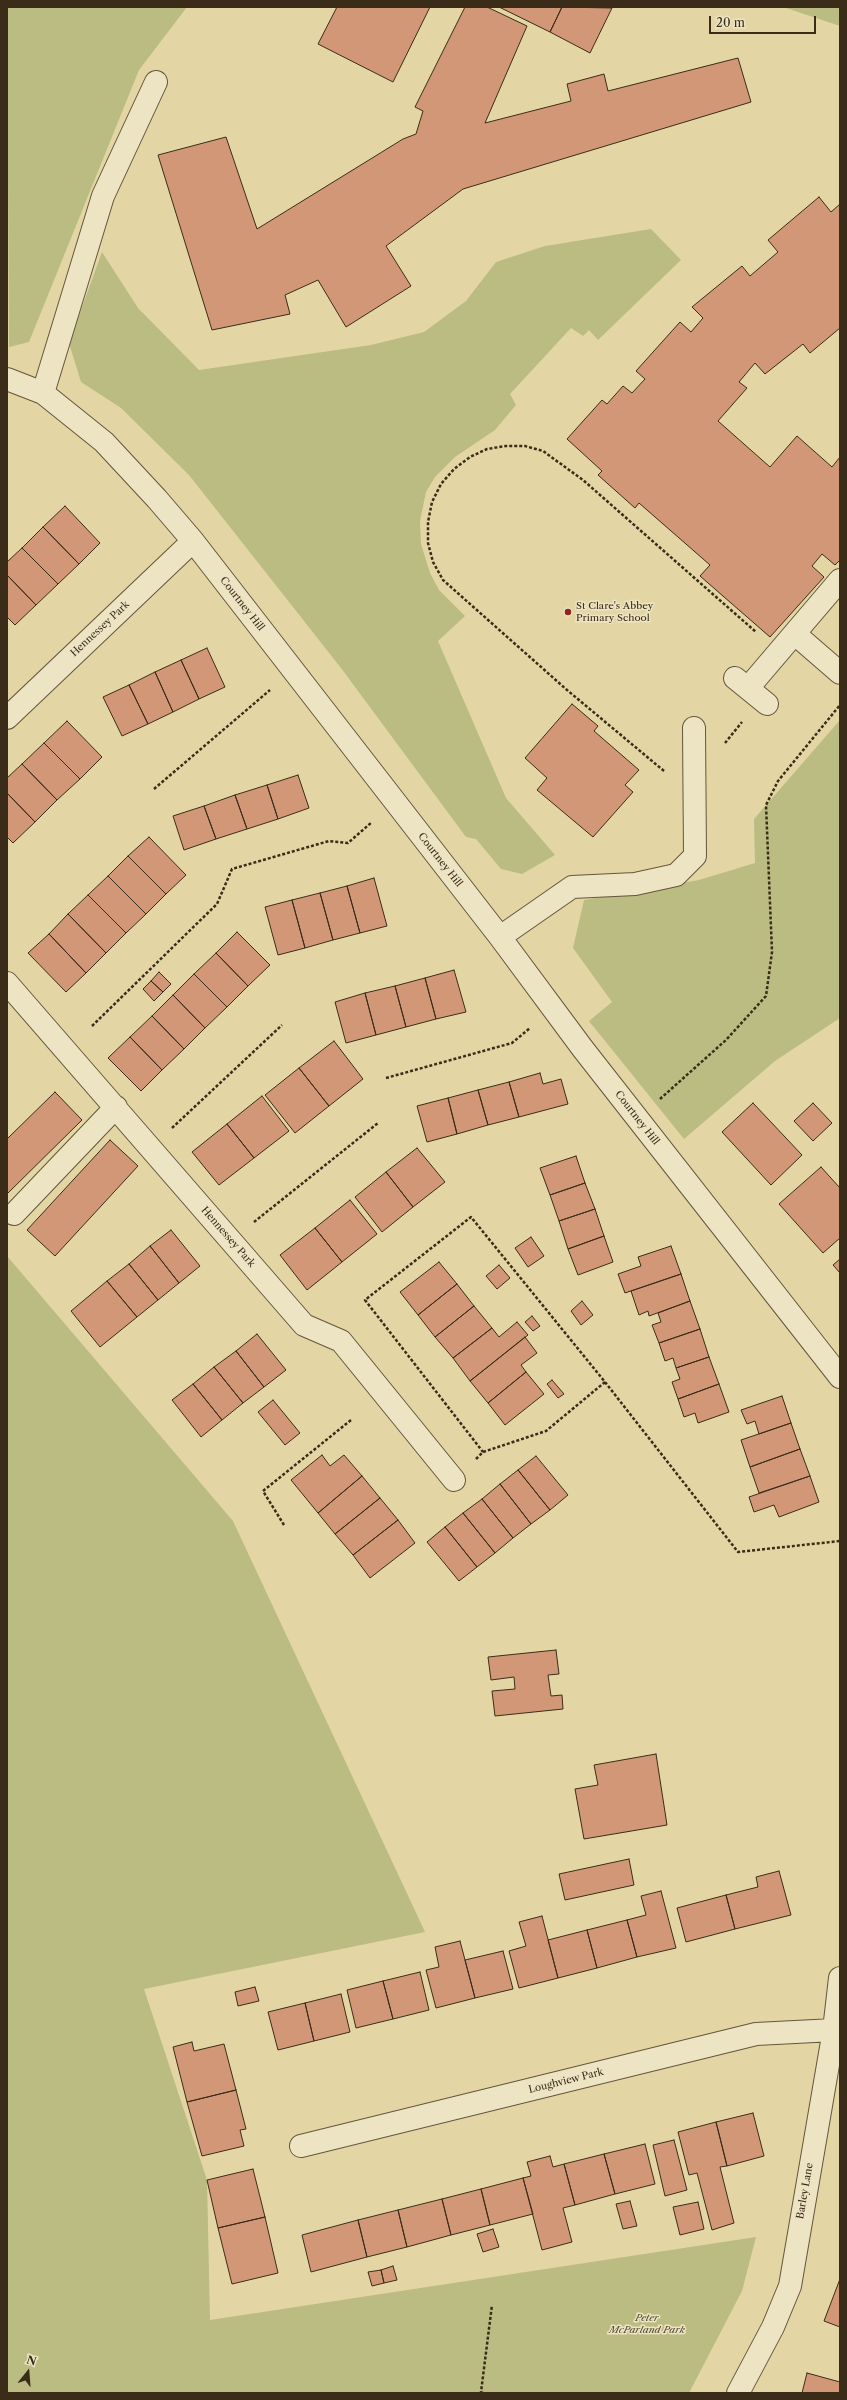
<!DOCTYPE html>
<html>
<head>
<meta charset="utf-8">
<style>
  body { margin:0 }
  #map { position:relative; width:847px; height:2400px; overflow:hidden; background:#e3d6a4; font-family:"Libre Caslon Text",serif }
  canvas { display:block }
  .frame { position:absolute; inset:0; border:8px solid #3a2c19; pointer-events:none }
  .north { position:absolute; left:8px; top:2352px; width:40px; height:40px; -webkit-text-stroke:3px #ede4c4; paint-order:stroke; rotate:17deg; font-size:11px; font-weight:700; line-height:16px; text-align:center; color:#3a2c19 }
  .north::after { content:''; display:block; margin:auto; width:14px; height:18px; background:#3a2c19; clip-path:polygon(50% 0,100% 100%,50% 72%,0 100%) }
  .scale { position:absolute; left:709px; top:16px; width:107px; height:18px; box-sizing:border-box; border:2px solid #3a2c19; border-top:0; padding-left:5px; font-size:12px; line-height:14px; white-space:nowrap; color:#3a2c19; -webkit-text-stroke:3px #ede4c4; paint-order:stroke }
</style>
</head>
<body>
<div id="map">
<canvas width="847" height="2400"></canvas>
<div class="frame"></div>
<div class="north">N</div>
<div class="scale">20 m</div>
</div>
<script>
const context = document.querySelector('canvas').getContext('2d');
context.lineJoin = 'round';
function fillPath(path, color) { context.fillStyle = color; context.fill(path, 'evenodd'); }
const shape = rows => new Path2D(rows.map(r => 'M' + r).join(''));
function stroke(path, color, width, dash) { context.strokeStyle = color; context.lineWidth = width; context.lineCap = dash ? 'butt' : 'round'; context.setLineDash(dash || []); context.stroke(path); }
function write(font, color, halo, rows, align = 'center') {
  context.font = font + ' "Libre Caslon Text",serif'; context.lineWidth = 3; context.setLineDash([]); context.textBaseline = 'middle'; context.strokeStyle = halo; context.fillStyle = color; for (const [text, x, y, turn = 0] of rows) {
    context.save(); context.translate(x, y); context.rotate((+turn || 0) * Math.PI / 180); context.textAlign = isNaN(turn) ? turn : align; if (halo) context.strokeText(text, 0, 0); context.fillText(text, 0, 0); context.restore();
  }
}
const green = shape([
  [7,7,187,7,139,70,29,342,9,347],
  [783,7,840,7,840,26],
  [651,229,681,260,598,340,589,330,583,336,571,328,510,394,516,405,495,430,455,457,435,477,426,492,420,521,421,544,430,573,439,590,465,616,438,641,506,798,555,855,522,874,501,869,476,839,466,837,341,668,189,475,121,408,81,382,69,343,102,252,138,308,199,370,371,345,424,332,466,301,496,262,545,246],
  [840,720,840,1018,775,1061,684,1139,589,1021,612,1002,573,948,584,900,699,880,755,863,754,819],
  [7,1256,233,1521,425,1932,144,1989,207,2180,210,2320,756,2237,742,2291,689,2393,7,2393]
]);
const building = shape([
  [337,7,430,7,393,82,318,44,337,7],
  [465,7,487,7,527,26,485,123,571,101,567,84,604,74,608,91,738,58,751,102,463,189,386,246,411,286,346,327,318,280,285,295,290,314,212,330,158,155,226,137,257,229,403,139,416,134,423,111,415,107,465,7],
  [499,7,562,7,550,32,499,7],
  [562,7,612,8,590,53,550,32,562,7],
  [819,197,831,212,840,204,840,328,810,353,803,344,765,374,755,363,739,382,747,388,718,421,770,467,797,436,832,467,840,457,840,560,835,565,822,554,812,566,824,577,770,637,700,576,710,565,639,503,635,508,598,475,602,471,567,439,602,400,607,404,623,386,632,393,645,379,636,371,680,322,691,332,703,318,692,307,742,266,750,276,778,252,768,240,819,197],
  [65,506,100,543,79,564,43,527,65,506],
  [43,527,79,564,58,584,22,548,43,527],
  [22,548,58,584,36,605,7,575,7,562,22,548],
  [7,575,36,605,15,625,7,617,7,575],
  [207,648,225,687,199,699,181,660,207,648],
  [181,660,199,699,173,712,155,672,181,660],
  [155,672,173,712,148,724,129,685,155,672],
  [129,685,148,724,122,736,103,697,129,685],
  [572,704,598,726,594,731,639,770,625,785,633,792,593,837,537,790,547,778,525,758,572,704],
  [67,721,102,757,80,779,44,743,67,721],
  [44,743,80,779,57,800,22,764,44,743],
  [22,764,57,800,35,822,7,793,7,778,22,764],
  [298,775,309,808,278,819,267,785,298,775],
  [267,785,278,819,247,829,235,795,267,785],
  [7,793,35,822,13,843,7,837,7,793],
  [235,795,247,829,216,839,204,806,235,795],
  [204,806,216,839,184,850,173,816,204,806],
  [149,837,186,875,166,894,128,856,149,837],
  [128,856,166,894,146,914,108,876,128,856],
  [108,876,146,914,126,933,88,895,108,876],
  [374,878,387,926,360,933,347,886,374,878],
  [347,886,360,933,333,940,320,893,347,886],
  [320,893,333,940,305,948,292,900,320,893],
  [88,895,126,933,106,953,68,914,88,895],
  [292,900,305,948,278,955,265,907,292,900],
  [68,914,106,953,86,973,49,934,68,914],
  [237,932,270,965,248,986,216,953,237,932],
  [49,934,86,973,66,992,28,953,49,934],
  [216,953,248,986,227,1007,194,974,216,953],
  [454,970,466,1012,436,1019,425,978,454,970],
  [159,972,171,984,163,992,151,981,159,972],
  [194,974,227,1007,205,1028,173,995,194,974],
  [425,978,436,1019,406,1027,395,986,425,978],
  [151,981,163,992,154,1001,143,989,151,981],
  [395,986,406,1027,376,1035,365,993,395,986],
  [365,993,376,1035,346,1043,335,1002,365,993],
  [173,995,205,1028,184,1049,152,1016,173,995],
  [152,1016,184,1049,162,1070,130,1037,152,1016],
  [130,1037,162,1070,141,1091,108,1058,130,1037],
  [334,1041,363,1079,329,1106,299,1068,334,1041],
  [299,1068,329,1106,295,1133,265,1095,299,1068],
  [540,1073,543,1084,561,1079,568,1104,519,1117,509,1082,540,1073],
  [509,1082,519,1117,488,1125,478,1090,509,1082],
  [478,1090,488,1125,457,1134,448,1098,478,1090],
  [55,1092,82,1120,7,1194,7,1139,55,1092],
  [262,1096,289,1131,254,1158,227,1124,262,1096],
  [448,1098,457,1134,427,1142,417,1106,448,1098],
  [753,1103,802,1155,771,1185,722,1132,753,1103],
  [813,1103,832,1123,813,1141,794,1121,813,1103],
  [227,1124,254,1158,219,1185,192,1152,227,1124],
  [110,1140,138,1166,55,1256,27,1230,110,1140],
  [417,1148,445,1182,413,1207,386,1172,417,1148],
  [576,1156,585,1183,550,1195,540,1168,576,1156],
  [821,1167,840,1188,840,1238,823,1253,779,1204,821,1167],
  [386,1172,413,1207,382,1232,355,1197,386,1172],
  [585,1183,595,1209,559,1221,550,1195,585,1183],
  [350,1200,377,1234,342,1262,315,1228,350,1200],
  [595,1209,604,1236,568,1249,559,1221,595,1209],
  [315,1228,342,1262,307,1290,280,1255,315,1228],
  [171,1230,200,1266,179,1283,150,1246,171,1230],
  [604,1236,613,1262,578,1275,568,1249,604,1236],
  [531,1237,544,1256,528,1267,515,1248,531,1237],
  [150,1246,179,1283,158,1300,129,1264,150,1246],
  [671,1246,681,1274,625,1293,618,1274,641,1266,638,1257,671,1246],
  [840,1259,840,1273,833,1265,840,1259],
  [439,1262,457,1284,418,1315,400,1292,439,1262],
  [129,1264,158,1300,137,1317,107,1281,129,1264],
  [499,1265,510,1278,497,1289,486,1276,499,1265],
  [681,1274,690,1301,649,1316,648,1311,639,1315,631,1291,681,1274],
  [107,1281,137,1317,100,1347,71,1311,107,1281],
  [457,1284,474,1306,435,1337,418,1315,457,1284],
  [582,1301,593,1315,581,1325,571,1311,582,1301],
  [690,1301,700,1329,659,1343,652,1325,661,1322,658,1313,690,1301],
  [474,1306,492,1328,453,1358,435,1337,474,1306],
  [532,1316,540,1326,533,1331,525,1322,532,1316],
  [517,1322,528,1335,470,1381,453,1358,492,1328,499,1337,517,1322],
  [700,1329,709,1357,676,1368,673,1358,665,1361,659,1343,700,1329],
  [257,1334,286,1370,264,1387,236,1351,257,1334],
  [525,1337,537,1353,521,1365,526,1372,488,1403,470,1381,525,1337],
  [236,1351,264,1387,243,1403,214,1367,236,1351],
  [709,1357,719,1384,678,1399,672,1382,680,1379,676,1368,709,1357],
  [214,1367,243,1403,222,1420,193,1384,214,1367],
  [526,1372,544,1394,505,1425,488,1403,526,1372],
  [552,1380,564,1394,558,1398,547,1384,552,1380],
  [193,1384,222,1420,201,1437,172,1400,193,1384],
  [719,1384,729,1412,698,1423,695,1413,684,1417,678,1399,719,1384],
  [782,1396,791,1423,759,1434,755,1421,747,1424,741,1410,782,1396],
  [273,1400,300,1433,285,1445,258,1412,273,1400],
  [791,1423,800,1449,750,1467,741,1440,791,1423],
  [800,1449,810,1476,759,1493,750,1467,800,1449],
  [322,1455,330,1466,344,1455,362,1476,318,1513,291,1480,322,1455],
  [536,1456,568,1495,550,1510,518,1470,536,1456],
  [518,1470,550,1510,531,1524,500,1484,518,1470],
  [362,1476,380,1498,335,1534,318,1513,362,1476],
  [810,1476,819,1502,779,1517,774,1505,754,1512,749,1497,810,1476],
  [500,1484,531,1524,513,1538,482,1499,500,1484],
  [380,1498,398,1520,353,1555,335,1534,380,1498],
  [482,1499,513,1538,495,1553,463,1513,482,1499],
  [463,1513,495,1553,477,1567,445,1527,463,1513],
  [398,1520,415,1543,370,1578,353,1555,398,1520],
  [445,1527,477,1567,459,1581,427,1542,445,1527],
  [556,1650,559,1674,548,1675,551,1696,562,1695,563,1709,495,1716,492,1691,515,1689,514,1677,491,1680,488,1657,556,1650],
  [656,1754,667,1825,584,1839,575,1789,598,1785,594,1765,656,1754],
  [629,1859,634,1885,565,1900,559,1874,629,1859],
  [779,1871,791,1915,735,1929,726,1895,758,1887,756,1877,779,1871],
  [661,1891,676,1948,637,1957,627,1920,646,1915,641,1896,661,1891],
  [726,1895,735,1929,686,1942,677,1908,726,1895],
  [542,1916,558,1978,519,1988,509,1951,526,1946,519,1922,542,1916],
  [627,1920,637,1957,597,1968,587,1930,627,1920],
  [587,1930,597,1968,558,1978,548,1940,587,1930],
  [460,1941,475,1998,436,2008,426,1970,439,1967,435,1947,460,1941],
  [503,1951,513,1989,475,1998,465,1960,503,1951],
  [420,1972,429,2010,393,2019,383,1981,420,1972],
  [383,1981,393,2019,356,2028,347,1990,383,1981],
  [255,1987,259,2001,238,2006,235,1992,255,1987],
  [341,1994,350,2032,314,2041,305,2003,341,1994],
  [305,2003,314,2041,278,2050,268,2012,305,2003],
  [192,2042,194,2051,224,2044,236,2090,187,2102,173,2047,192,2042],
  [236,2090,246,2129,240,2130,244,2146,202,2156,187,2102,236,2090],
  [753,2113,764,2156,727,2166,716,2122,753,2113],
  [716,2122,727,2166,720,2167,734,2223,712,2230,697,2173,689,2175,678,2132,716,2122],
  [674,2140,687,2190,665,2196,653,2145,674,2140],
  [645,2144,655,2184,615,2194,604,2154,645,2144],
  [604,2154,615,2194,575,2205,564,2164,604,2154],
  [550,2156,553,2167,564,2164,575,2205,563,2208,572,2242,542,2250,523,2178,531,2176,527,2162,550,2156],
  [253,2169,265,2217,218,2228,207,2180,253,2169],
  [523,2178,533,2214,490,2225,481,2189,523,2178],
  [481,2189,490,2225,451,2235,442,2199,481,2189],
  [442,2199,451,2235,407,2247,398,2210,442,2199],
  [630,2201,637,2226,623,2229,616,2204,630,2201],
  [698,2202,704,2229,680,2235,673,2207,698,2202],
  [398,2210,407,2247,367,2257,358,2220,398,2210],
  [265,2217,278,2273,232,2284,218,2228,265,2217],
  [358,2220,367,2257,311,2272,302,2235,358,2220],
  [493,2229,499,2247,483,2252,477,2234,493,2229],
  [393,2266,397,2280,384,2283,381,2270,393,2266],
  [381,2270,384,2283,372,2286,368,2272,381,2270],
  [840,2279,840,2327,824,2321,840,2279],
  [807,2373,840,2382,840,2393,802,2393,807,2373]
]);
const path = shape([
  [725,743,742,722],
  [664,771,567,690,443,580,433,562,428,543,428,522,432,502,441,484,454,469,470,457,487,449,506,446,525,446,543,451,583,480,756,632],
  [154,789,270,690],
  [92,1026,217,904,232,869,329,841,348,843,372,822],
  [386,1078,512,1043,530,1028],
  [660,1099,726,1040,766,996,772,952,766,805,778,781,840,705],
  [172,1128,282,1025],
  [254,1222,378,1123],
  [605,1382,738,1552,840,1541],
  [476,1459,483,1452,546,1431,605,1382,471,1217,365,1300,483,1452],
  [284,1525,263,1491,351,1420],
  [483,2393,481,2392,492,2305]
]);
const minor = shape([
  [7,379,43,393,104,442,157,499,193,541,500,937,583,1049,840,1377],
  [43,393,103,196,156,82],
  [795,634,840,673],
  [735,678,767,704],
  [748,688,840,580],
  [7,718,193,541],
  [500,937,572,887,635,884,676,875,695,856,694,728],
  [7,983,304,1325,341,1341,454,1480],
  [14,1214,116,1107],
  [301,2146,756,2034,834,2030],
  [738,2393,773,2327,790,2286,834,2030,840,1978]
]);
const markers = [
  [568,612,4,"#8f2418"]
];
const streetNames = [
  ["Courtney Hill",242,604,52],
  ["Hennessey Park",100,629,-43],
  ["Courtney Hill",440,860,52],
  ["Courtney Hill",637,1118,52],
  ["Hennessey Park",228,1237,49],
  ["Loughview Park",566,2081,-14],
  ["Barley Lane",805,2191,-80]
];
const poiNames = [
  ["St Clare's Abbey",576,606],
  ["Primary School",576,618]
];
const parkNames = [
  ["Peter",647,2318],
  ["McParland Park",647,2330]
];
fillPath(green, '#babc81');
fillPath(building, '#d29777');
stroke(building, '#3a2c19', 1);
stroke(minor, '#64563c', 24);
stroke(path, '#3a2c19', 2.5, [3, 2]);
stroke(minor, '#ede4c4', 22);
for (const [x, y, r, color] of markers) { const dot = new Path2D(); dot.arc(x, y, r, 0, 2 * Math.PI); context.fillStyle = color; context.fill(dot); stroke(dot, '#ede4c4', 1.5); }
write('10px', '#3a2c19', '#ede4c4', streetNames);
write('10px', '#3a2c19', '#ede4c4', poiNames, 'left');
write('italic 10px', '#54492e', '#ede4c4', parkNames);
</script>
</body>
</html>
